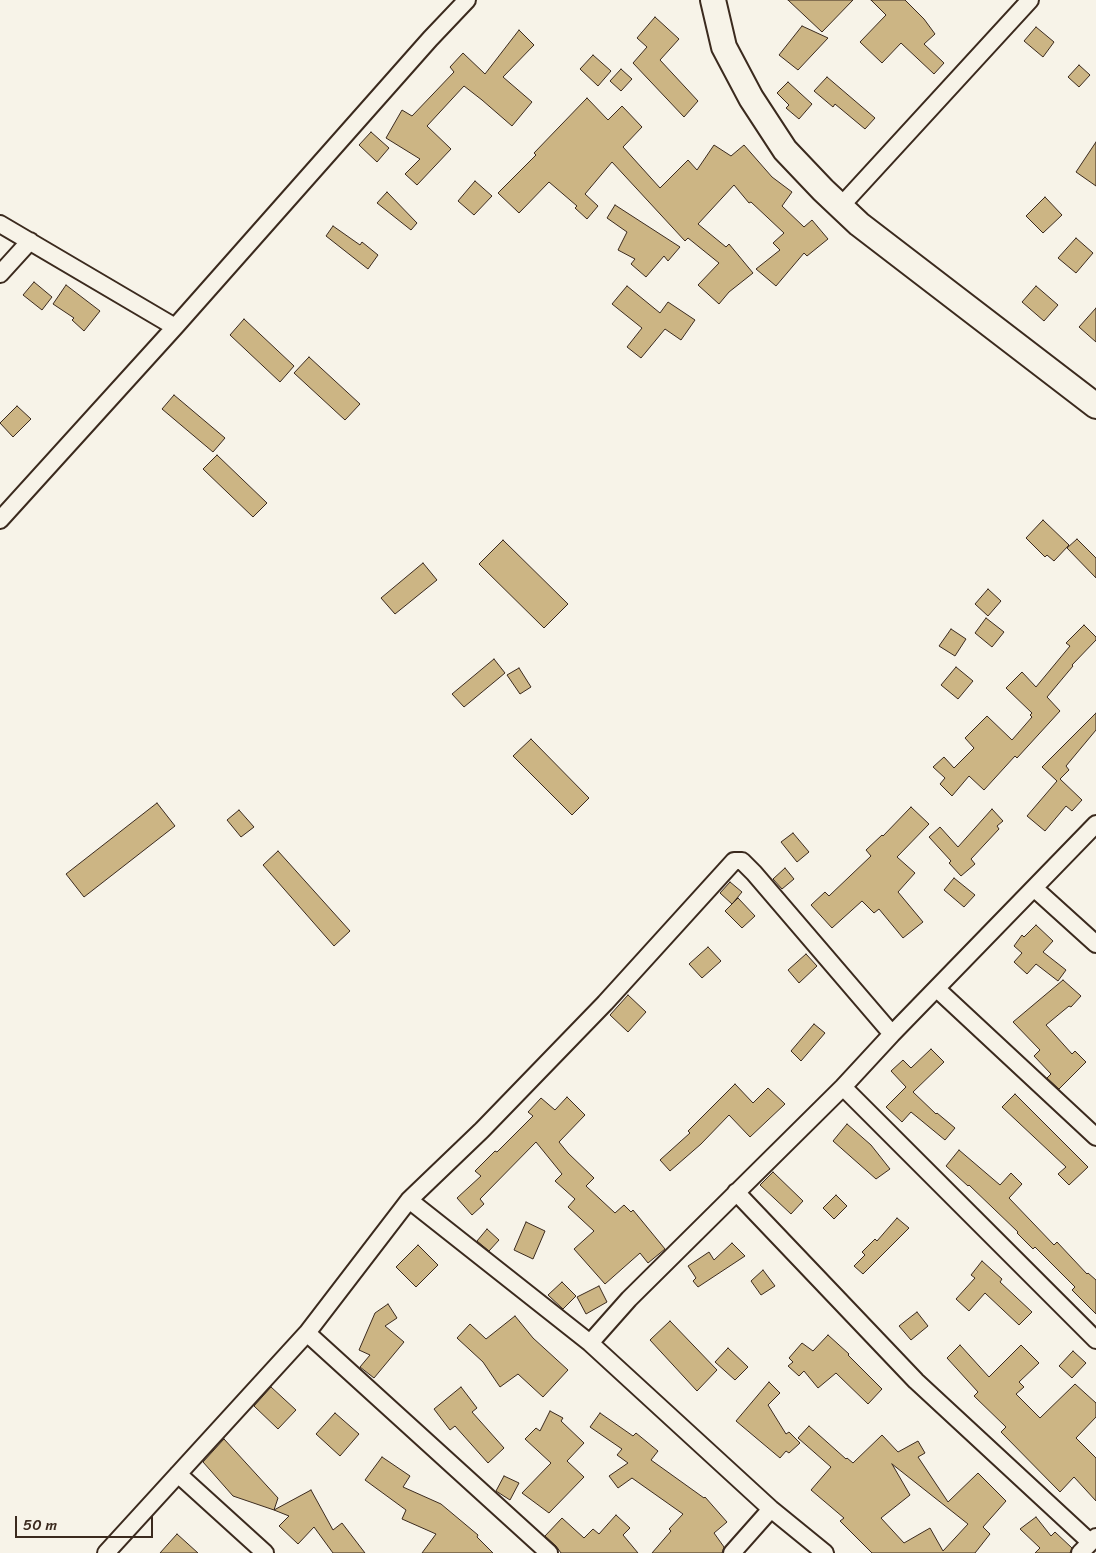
<!DOCTYPE html>
<html>
<head>
<meta charset="utf-8">
<style>
  body { margin:0 }
  #map { position:relative; width:1096px; height:1553px; overflow:hidden; background:#f7f3e8; font-family:Sriracha,sans-serif }
  canvas { display:block }
  .scale { position:absolute; left:15px; top:1516px; width:138px; height:22px; box-sizing:border-box; border:2px solid #3b2a1e; border-top:0; padding-left:6px; font-size:15px; line-height:18px; white-space:nowrap; color:#3b2a1e; -webkit-text-stroke:4px #f7f3e8; paint-order:stroke }
</style>
</head>
<body>
<div id="map">
<canvas width="1096" height="1553"></canvas>
<div class="scale">50 m</div>
</div>
<script>
const context = document.querySelector('canvas').getContext('2d');
context.lineJoin = 'round';
function fillPath(path, color) { context.fillStyle = color; context.fill(path, 'evenodd'); }
const shape = rows => new Path2D(rows.map(r => 'M' + r).join(''));
function stroke(path, color, width, dash) { context.strokeStyle = color; context.lineWidth = width; context.lineCap = dash ? 'butt' : 'round'; context.setLineDash(dash || []); context.stroke(path); }
const building = shape([
  [788,0,853,0,822,32,788,0],
  [871,0,905,0,924,19,935,34,924,44,944,63,934,74,901,43,882,63,860,42,886,15,871,0],
  [655,17,679,39,660,60,698,101,684,117,633,63,647,47,637,38,655,17],
  [802,26,828,38,798,70,779,55,802,26],
  [1036,27,1054,42,1043,57,1024,41,1036,27],
  [519,30,534,45,503,77,532,102,512,126,482,100,464,86,427,126,451,149,417,185,405,174,420,159,386,138,402,110,412,116,454,72,450,67,463,53,485,74,519,30],
  [593,55,611,71,598,86,580,69,593,55],
  [1079,65,1090,75,1079,87,1068,77,1079,65],
  [621,69,632,79,621,91,610,81,621,69],
  [827,77,875,118,865,129,835,104,833,107,814,91,827,77],
  [788,82,812,104,799,119,786,108,789,105,777,93,788,82],
  [587,98,608,120,622,106,642,127,623,147,660,188,688,160,697,170,714,145,731,156,744,145,772,177,792,192,782,206,804,227,812,220,828,239,807,256,804,253,776,286,756,269,780,250,773,243,784,233,751,202,749,203,734,185,698,224,726,247,729,244,753,273,729,292,719,304,698,285,719,263,688,238,685,241,612,162,585,194,598,206,587,219,575,208,577,206,549,182,519,213,498,193,536,155,534,153,587,98],
  [371,132,389,148,377,162,359,145,371,132],
  [1096,142,1096,186,1076,172,1096,142],
  [475,181,492,196,474,215,458,201,475,181],
  [387,192,417,223,411,230,377,203,387,192],
  [1045,197,1062,215,1043,233,1026,216,1045,197],
  [615,205,680,247,668,261,664,256,646,277,631,264,635,259,618,250,627,232,607,218,615,205],
  [333,226,360,245,362,242,378,255,368,269,326,236,333,226],
  [1076,238,1093,253,1076,273,1058,258,1076,238],
  [34,282,52,297,42,310,23,295,34,282],
  [66,285,100,311,84,331,72,320,74,318,53,304,66,285],
  [627,286,660,313,668,302,695,320,681,340,665,329,641,358,627,347,642,328,612,304,627,286],
  [1036,286,1058,305,1044,321,1022,302,1036,286],
  [1096,308,1096,342,1079,327,1096,308],
  [244,319,294,366,280,382,230,335,244,319],
  [309,357,360,404,345,420,294,373,309,357],
  [174,395,225,438,213,452,162,409,174,395],
  [17,406,31,419,13,437,0,423,17,406],
  [217,455,267,503,253,517,203,469,217,455],
  [1043,520,1069,545,1054,561,1047,555,1045,557,1026,538,1043,520],
  [1077,539,1096,558,1096,578,1067,548,1077,539],
  [503,540,568,604,544,628,479,564,503,540],
  [423,563,437,580,395,614,381,598,423,563],
  [988,589,1001,601,988,616,975,604,988,589],
  [986,618,1004,632,992,647,975,633,986,618],
  [1084,625,1096,637,1096,640,1072,665,1073,666,1047,697,1060,711,1017,758,1015,756,984,790,969,776,952,796,940,784,945,778,933,767,944,757,954,768,974,748,965,738,987,716,1012,740,1032,717,1030,715,1032,713,1006,688,1022,672,1036,687,1070,646,1066,643,1084,625],
  [951,629,966,639,955,656,939,646,951,629],
  [494,659,505,673,464,707,452,694,494,659],
  [956,667,973,681,958,699,941,685,956,667],
  [519,668,531,687,520,694,507,675,519,668],
  [1096,713,1096,730,1066,766,1069,770,1060,779,1082,800,1072,811,1066,806,1045,831,1027,816,1057,781,1042,767,1096,713],
  [531,739,589,798,572,815,513,756,531,739],
  [157,803,175,826,84,897,66,874,157,803],
  [911,807,929,824,897,857,915,873,898,892,923,922,903,938,879,909,874,913,862,901,832,928,811,905,825,892,829,896,871,856,866,850,882,835,883,836,911,807],
  [992,809,1003,821,997,826,999,829,971,859,975,864,961,876,949,863,951,861,929,837,940,827,958,847,992,809],
  [239,810,254,827,241,837,227,820,239,810],
  [793,833,809,852,797,862,781,842,793,833],
  [278,851,350,931,334,946,263,865,278,851],
  [785,868,794,879,782,889,773,879,785,868],
  [954,878,975,895,964,907,944,890,954,878],
  [730,882,742,892,732,904,720,893,730,882],
  [738,898,755,916,742,928,725,911,738,898],
  [1036,925,1053,941,1043,952,1066,970,1058,981,1036,964,1027,974,1014,962,1022,953,1014,946,1022,935,1024,937,1036,925],
  [708,947,721,961,702,978,689,964,708,947],
  [806,954,817,966,799,983,788,970,806,954],
  [1063,980,1081,996,1071,1007,1069,1006,1046,1025,1072,1054,1075,1051,1086,1062,1059,1089,1047,1078,1051,1074,1034,1056,1040,1050,1013,1022,1063,980],
  [628,995,646,1012,628,1032,610,1015,628,995],
  [814,1024,825,1033,801,1061,791,1051,814,1024],
  [931,1049,944,1062,913,1092,936,1114,937,1113,955,1128,945,1140,911,1112,902,1122,886,1107,906,1087,891,1071,903,1060,911,1068,931,1049],
  [735,1084,753,1103,768,1088,785,1104,750,1137,729,1115,701,1144,670,1171,660,1160,690,1133,688,1131,735,1084],
  [1015,1094,1088,1167,1069,1185,1058,1174,1066,1167,1002,1107,1015,1094],
  [567,1097,585,1115,559,1142,568,1153,594,1178,586,1186,615,1213,624,1205,631,1212,633,1210,665,1249,648,1263,640,1253,605,1284,574,1249,594,1231,568,1207,575,1199,555,1181,562,1174,536,1142,480,1199,484,1204,472,1215,457,1198,481,1176,475,1171,495,1151,497,1152,533,1116,528,1112,541,1098,555,1110,567,1097],
  [847,1124,871,1145,890,1169,876,1179,833,1141,847,1124],
  [959,1150,1000,1185,1011,1173,1022,1184,1009,1198,1054,1245,1057,1242,1087,1274,1088,1273,1096,1280,1096,1314,1072,1290,1075,1287,1035,1247,1033,1249,1017,1233,1018,1232,969,1185,968,1186,946,1166,959,1150],
  [773,1172,803,1201,791,1214,760,1185,773,1172],
  [836,1195,847,1206,834,1219,823,1208,836,1195],
  [897,1218,909,1228,863,1274,854,1266,865,1255,862,1252,875,1239,877,1241,897,1218],
  [526,1222,545,1231,533,1259,514,1250,526,1222],
  [487,1229,499,1240,489,1251,477,1241,487,1229],
  [732,1243,745,1256,698,1287,693,1281,696,1278,688,1266,709,1252,714,1260,732,1243],
  [418,1245,438,1265,416,1287,396,1267,418,1245],
  [982,1261,1002,1279,1000,1282,1032,1312,1019,1325,985,1293,969,1311,956,1299,975,1278,971,1275,982,1261],
  [763,1270,775,1286,761,1295,751,1281,763,1270],
  [562,1282,576,1296,563,1309,548,1295,562,1282],
  [599,1286,607,1302,586,1314,577,1297,599,1286],
  [388,1304,397,1318,385,1326,404,1342,374,1378,360,1367,370,1355,359,1350,375,1313,388,1304],
  [917,1312,928,1326,911,1340,899,1326,917,1312],
  [515,1316,533,1338,568,1370,543,1397,518,1374,500,1387,483,1362,457,1338,470,1324,486,1339,515,1316],
  [670,1321,717,1370,697,1391,650,1340,670,1321],
  [828,1335,849,1354,848,1355,882,1389,868,1404,836,1373,818,1388,804,1371,799,1376,788,1366,793,1362,789,1358,802,1343,813,1351,828,1335],
  [960,1345,989,1377,1021,1345,1039,1363,1019,1382,1024,1387,1016,1394,1040,1418,1075,1384,1096,1403,1096,1417,1076,1438,1096,1458,1096,1501,1074,1477,1060,1492,1001,1432,1006,1427,974,1396,978,1392,947,1358,960,1345],
  [728,1348,748,1367,735,1380,715,1362,728,1348],
  [1073,1351,1086,1363,1072,1378,1059,1366,1073,1351],
  [769,1382,780,1393,768,1405,786,1434,789,1432,800,1443,789,1453,786,1451,780,1458,736,1421,769,1382],
  [271,1387,296,1410,278,1429,254,1406,271,1387],
  [461,1387,477,1408,472,1412,504,1448,488,1463,455,1426,450,1430,434,1409,461,1387],
  [550,1411,563,1418,561,1421,584,1443,567,1461,584,1477,549,1513,522,1493,551,1463,525,1439,536,1428,540,1431,550,1411],
  [335,1413,359,1434,340,1456,316,1434,335,1413],
  [600,1413,633,1436,636,1433,658,1451,651,1460,704,1498,705,1497,727,1522,714,1533,724,1547,722,1553,652,1553,671,1531,669,1529,683,1514,632,1478,618,1488,609,1476,628,1463,617,1455,622,1449,590,1427,600,1413],
  [809,1426,846,1459,847,1458,853,1463,882,1435,898,1452,918,1441,925,1453,918,1457,948,1502,978,1473,1006,1501,983,1527,990,1534,975,1553,872,1553,840,1521,844,1518,811,1490,831,1467,798,1438,809,1426],
  [892,1464,968,1524,943,1551,930,1528,904,1543,881,1518,910,1495,892,1464],
  [224,1439,278,1498,274,1510,233,1496,203,1462,224,1439],
  [382,1457,410,1476,403,1487,441,1504,478,1535,477,1537,493,1553,422,1553,436,1534,402,1519,406,1510,365,1480,382,1457],
  [504,1476,519,1483,510,1500,496,1491,504,1476],
  [311,1490,333,1530,342,1523,365,1553,333,1553,314,1527,298,1544,279,1526,289,1516,274,1510,311,1490],
  [616,1515,630,1528,623,1535,638,1553,561,1553,556,1546,545,1536,562,1518,584,1538,593,1529,599,1534,616,1515],
  [1036,1517,1051,1536,1055,1532,1072,1548,1070,1553,1035,1553,1040,1548,1020,1529,1036,1517],
  [177,1534,198,1553,160,1553,177,1534]
]);
const street = shape([
  [840,207,1030,0],
  [0,224,175,327],
  [0,274,30,241],
  [0,520,175,327,430,39,467,0],
  [1034,888,1096,944],
  [937,989,1096,1137],
  [843,1087,1096,1340],
  [736,1192,916,1381,1090,1542],
  [307,1333,549,1553],
  [590,1343,629,1299,843,1087,892,1034,1096,824],
  [178,1474,265,1553],
  [106,1553,307,1333,409,1200],
  [732,1553,771,1509],
  [825,1553,771,1509,590,1343,409,1200,482,1130,605,1003,734,861,742,861,754,873,892,1034],
  [1080,1553,1096,1537]
]);
const secondary = shape([
  [713,0,724,47,751,98,785,150,823,190,859,224,1096,406]
]);
fillPath(building, '#ccb584');
stroke(building, '#3b2a1e', 1);
stroke(street, '#3b2a1e', 20);
stroke(secondary, '#3b2a1e', 28);
stroke(street, '#f7f3e8', 16);
stroke(secondary, '#f7f3e8', 24);
</script>
</body>
</html>
